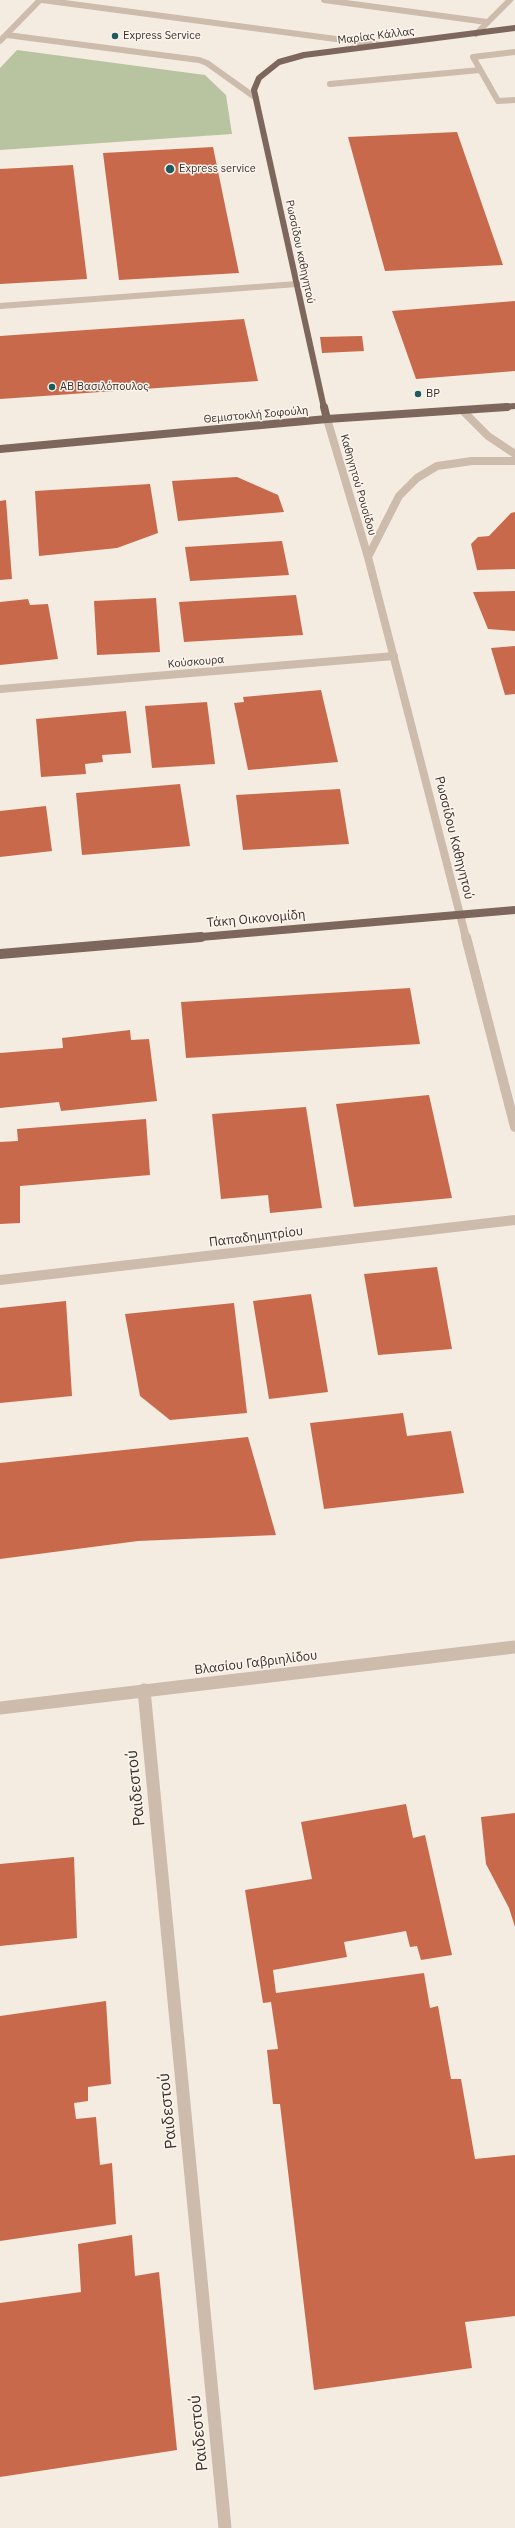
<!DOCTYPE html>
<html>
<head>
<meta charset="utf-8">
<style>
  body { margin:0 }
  canvas { display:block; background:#f4ebe1 }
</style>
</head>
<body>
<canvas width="515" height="2528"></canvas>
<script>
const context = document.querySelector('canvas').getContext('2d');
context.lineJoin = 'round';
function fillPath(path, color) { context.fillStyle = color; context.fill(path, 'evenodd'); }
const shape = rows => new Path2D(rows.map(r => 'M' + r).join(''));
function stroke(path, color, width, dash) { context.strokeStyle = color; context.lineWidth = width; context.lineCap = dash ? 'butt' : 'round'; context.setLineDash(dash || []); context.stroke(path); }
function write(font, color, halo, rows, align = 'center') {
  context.font = font + ' "IBM Plex Sans",sans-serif'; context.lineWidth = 3; context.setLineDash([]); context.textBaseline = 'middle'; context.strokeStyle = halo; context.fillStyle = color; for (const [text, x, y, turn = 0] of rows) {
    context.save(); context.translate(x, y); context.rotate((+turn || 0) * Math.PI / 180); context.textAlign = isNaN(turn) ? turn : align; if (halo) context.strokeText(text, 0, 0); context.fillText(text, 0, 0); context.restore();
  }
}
const green = shape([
  [17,50,205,75,226,95,232,134,0,150,0,68]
]);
const building = shape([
  [457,132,503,265,385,271,348,137],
  [213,147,239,273,119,280,103,153],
  [73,165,87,279,0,284,0,169],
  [515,301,515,371,416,379,392,311],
  [244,319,258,381,0,399,0,336],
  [362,336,364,351,322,353,320,337],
  [237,477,278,495,284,512,178,521,172,481],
  [150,484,158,533,117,548,39,556,35,491],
  [6,500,12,579,0,580,0,501],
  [515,512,515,569,477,570,471,544,478,537,489,536,511,513],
  [282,541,289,575,190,581,185,547],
  [515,591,515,631,488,629,473,592],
  [296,595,303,635,184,642,179,602],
  [156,598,160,652,97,655,94,601],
  [28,599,30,605,48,604,58,659,0,665,0,602],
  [515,646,515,694,505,695,491,648],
  [321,690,338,762,248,770,234,703,244,702,243,697],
  [207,702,215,764,152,768,145,706],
  [126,711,131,753,102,755,103,762,85,764,86,774,41,777,36,719],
  [180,784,190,846,82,855,76,793],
  [340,789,349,844,243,850,236,795],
  [46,806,52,851,0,857,0,811],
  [410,988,420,1044,186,1058,181,1002],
  [130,1030,131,1040,149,1039,157,1101,61,1111,59,1102,0,1108,0,1053,63,1048,62,1038],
  [429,1095,452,1198,354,1207,336,1104],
  [306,1107,322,1208,270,1213,268,1195,221,1199,212,1114],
  [146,1119,150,1175,20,1186,20,1223,0,1224,0,1142,18,1141,17,1129],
  [437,1267,452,1349,378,1355,364,1274],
  [311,1294,328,1392,269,1399,253,1301],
  [66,1301,72,1396,0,1403,0,1308],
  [234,1303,247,1413,170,1420,140,1396,125,1314],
  [403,1413,407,1436,451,1431,464,1493,324,1509,310,1423],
  [248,1437,276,1535,138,1541,0,1559,0,1463],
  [406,1804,413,1838,425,1835,452,1955,421,1960,417,1946,410,1947,406,1931,344,1942,347,1957,273,1970,276,1993,424,1973,430,2008,438,2006,451,2079,461,2079,475,2159,515,2155,515,2316,465,2322,472,2368,314,2390,280,2104,273,2104,267,2050,278,2049,271,2002,263,2003,245,1890,312,1879,301,1822],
  [515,1813,515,1927,509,1908,486,1864,481,1817],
  [74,1857,77,1938,0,1946,0,1864],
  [106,2001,111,2084,88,2087,88,2101,74,2103,76,2119,96,2117,100,2165,112,2163,116,2224,0,2241,0,2016],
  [132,2235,135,2276,159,2272,177,2450,0,2477,0,2303,81,2292,78,2244]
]);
const minorFar3 = shape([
  [42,0,381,45],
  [324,0,487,22],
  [476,34,510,0],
  [7,35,199,60,207,63,256,98],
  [0,41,40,0],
  [515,52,473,57,498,101,515,100],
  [330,84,480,70],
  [0,306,297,284]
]);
const minorFar2 = shape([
  [462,410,488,436,515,454],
  [327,419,368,557,466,938],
  [368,557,399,496,417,478,437,466,472,461,515,461],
  [0,689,394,656]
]);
const minorFar1 = shape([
  [466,937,515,1127],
  [0,1280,515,1220]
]);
const minor = shape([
  [144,1690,225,2528],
  [0,1708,515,1647]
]);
const majorFar2 = shape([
  [324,408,254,90,259,78,279,62,304,55,515,28],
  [492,408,515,406]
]);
const majorFar1 = shape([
  [324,407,327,419],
  [0,449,327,419,507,407],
  [189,938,515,910]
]);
const major = shape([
  [0,954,201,937]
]);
const markers = [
  [115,36,4,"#1f5a5e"],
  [170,169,5,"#1f5a5e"],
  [52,387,4,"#1f5a5e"],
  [418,394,4,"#1f5a5e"]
];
const farPoinames = [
  ["Express Service",123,36],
  ["Express service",179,169],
  ["ΑΒ Βασιλόπουλος",60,387],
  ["BP",426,394]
];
const farStreetnames = [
  ["Μαρίας Κάλλας",376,36,-7],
  ["Ρωσσίδου καθηγητού",300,252,78],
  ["Θεμιστοκλή Σοφούλη",256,415,-5],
  ["Καθηγητού Ρουσίδου",358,485,74],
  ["Κούσκουρα",196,662,-5]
];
const streetNames = [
  ["Ρωσσίδου Καθηγητού",454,838,76],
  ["Τάκη Οικονομίδη",256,919,-5],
  ["Παπαδημητρίου",256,1237,-7],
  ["Βλασίου Γαβριηλίδου",256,1663,-7]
];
const nearStreetnames = [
  ["Ραιδεστού",136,1788,-96],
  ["Ραιδεστού",168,2111,-96],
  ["Ραιδεστού",199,2433,-96]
];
fillPath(green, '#b8c4a0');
fillPath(building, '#c8694b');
stroke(minorFar3, '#cdbbac', 6);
stroke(minorFar2, '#cdbbac', 8);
stroke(minorFar1, '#cdbbac', 10);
stroke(minor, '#cdbbac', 13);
stroke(majorFar2, '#7d675c', 6);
stroke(majorFar1, '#7d675c', 8);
stroke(major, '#7d675c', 10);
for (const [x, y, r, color] of markers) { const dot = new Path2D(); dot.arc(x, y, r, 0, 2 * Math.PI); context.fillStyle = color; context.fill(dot); stroke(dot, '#fbf5ee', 1.5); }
write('11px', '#3b302b', '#fbf5ee', farPoinames, 'left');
write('11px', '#3b302b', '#fbf5ee', farStreetnames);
write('13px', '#3b302b', '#fbf5ee', streetNames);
write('16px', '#3b302b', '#fbf5ee', nearStreetnames);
</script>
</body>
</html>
